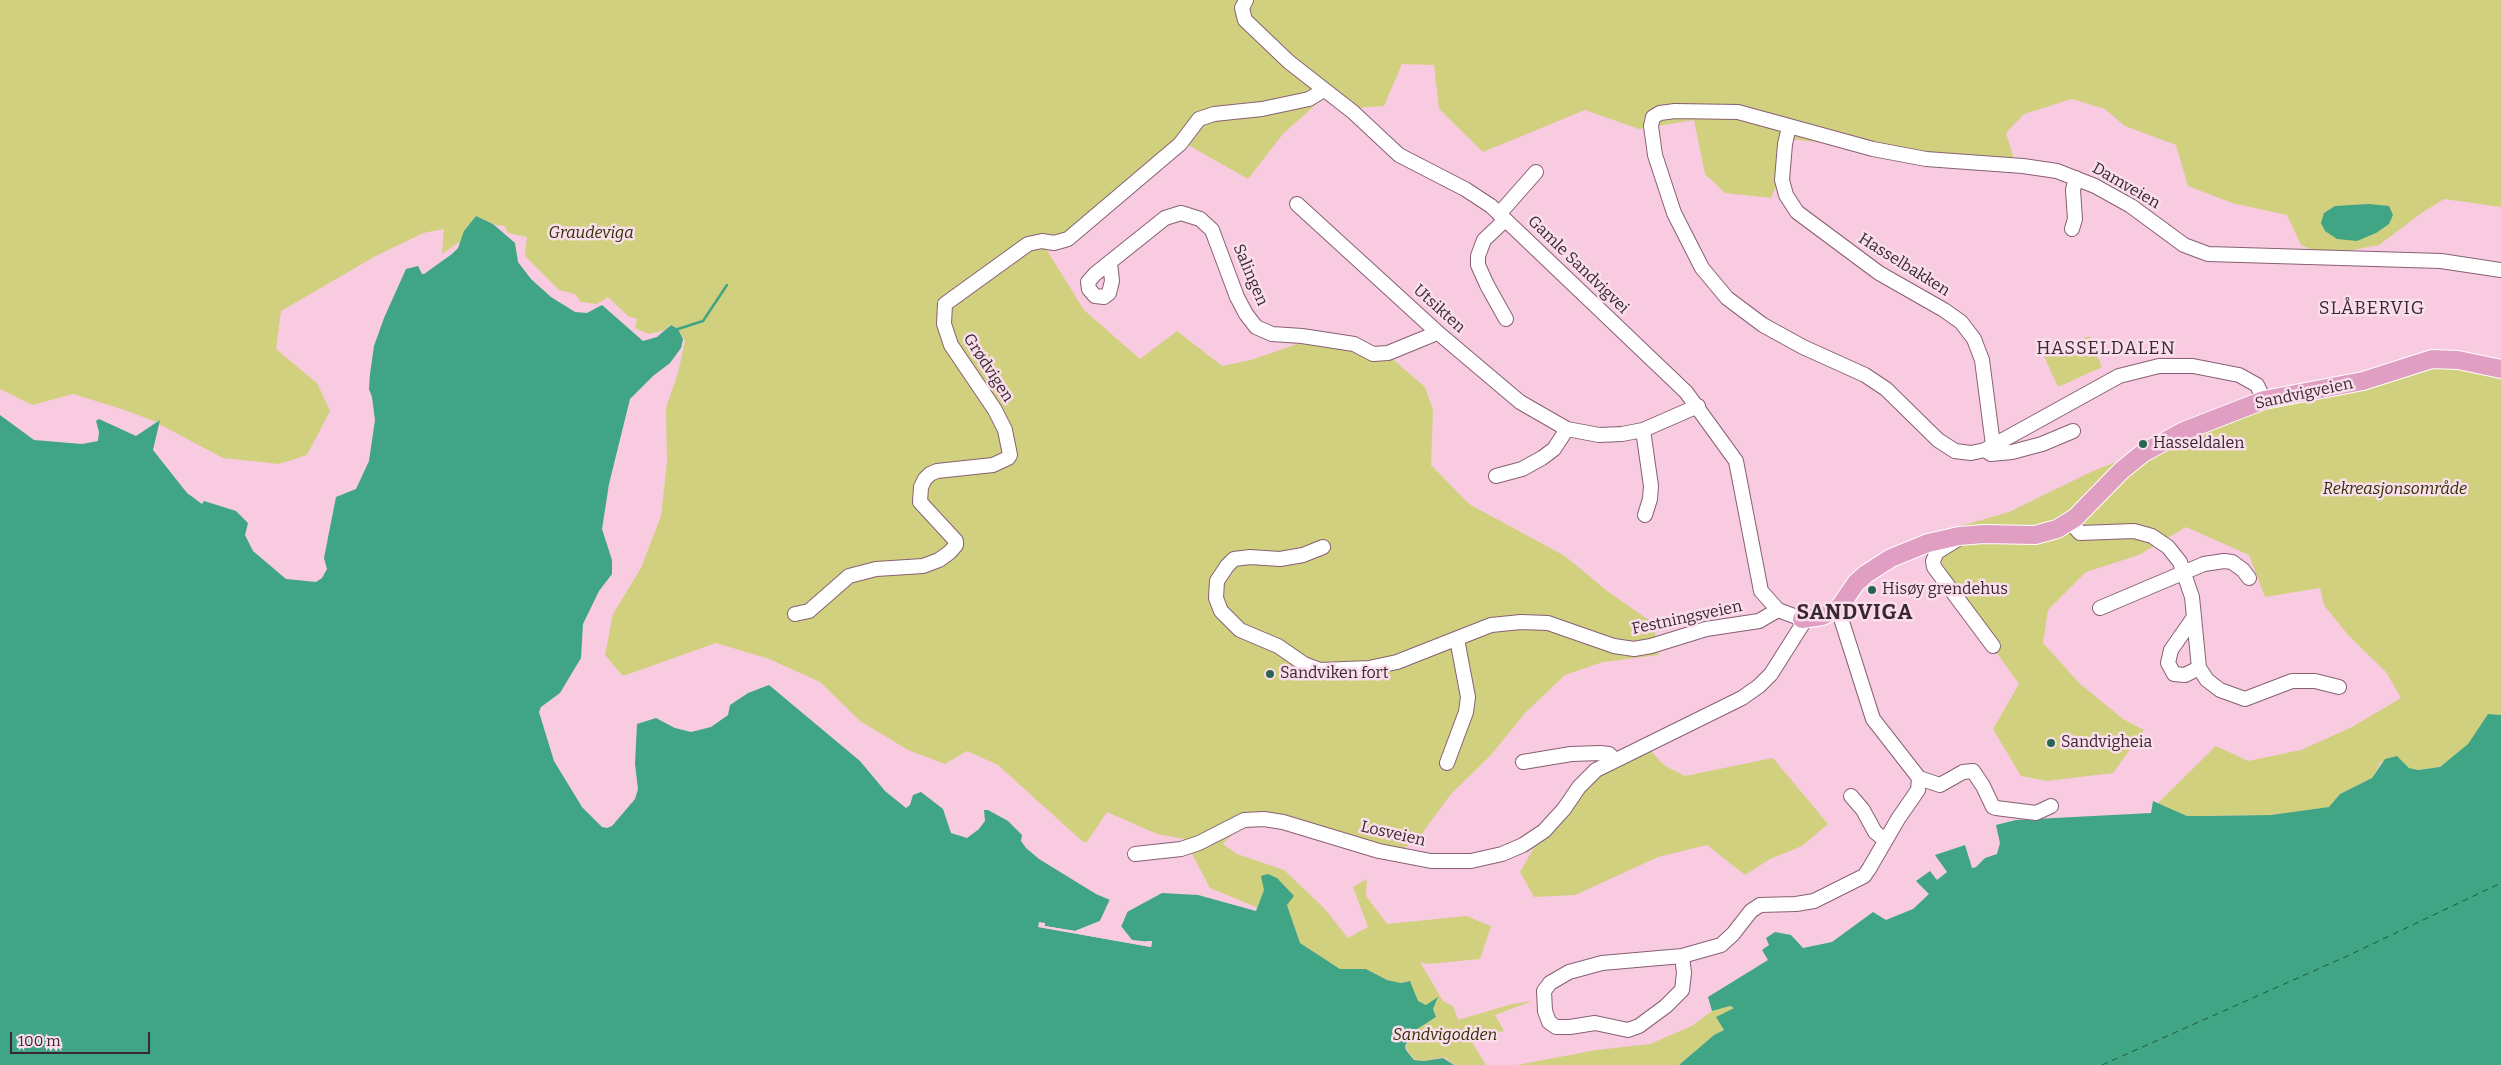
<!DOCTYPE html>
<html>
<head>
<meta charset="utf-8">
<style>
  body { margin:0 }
  #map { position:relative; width:2501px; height:1065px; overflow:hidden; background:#f8cbe0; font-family:Bitter,serif }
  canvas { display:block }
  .scale { position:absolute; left:10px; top:1032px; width:140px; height:22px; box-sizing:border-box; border:2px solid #382830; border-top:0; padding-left:6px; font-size:15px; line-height:18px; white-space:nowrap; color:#382830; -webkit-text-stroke:4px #fadeeb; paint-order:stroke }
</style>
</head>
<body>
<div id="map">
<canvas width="2501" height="1065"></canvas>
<div class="scale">100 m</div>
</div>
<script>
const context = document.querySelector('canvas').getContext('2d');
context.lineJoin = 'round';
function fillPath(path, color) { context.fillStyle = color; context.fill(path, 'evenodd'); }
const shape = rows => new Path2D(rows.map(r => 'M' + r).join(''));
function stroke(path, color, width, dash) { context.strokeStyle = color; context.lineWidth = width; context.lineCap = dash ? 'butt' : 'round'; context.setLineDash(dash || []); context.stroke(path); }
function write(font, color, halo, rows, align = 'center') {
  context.font = font + ' Bitter,serif'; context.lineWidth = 5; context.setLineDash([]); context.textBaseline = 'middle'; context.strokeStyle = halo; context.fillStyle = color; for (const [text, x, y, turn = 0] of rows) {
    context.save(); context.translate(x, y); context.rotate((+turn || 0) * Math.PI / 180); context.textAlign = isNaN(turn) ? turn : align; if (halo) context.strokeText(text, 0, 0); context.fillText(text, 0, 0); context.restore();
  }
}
const green = shape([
  [0,0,2501,0,2501,207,2444,199,2423,212,2379,245,2325,255,2301,245,2287,215,2232,203,2188,186,2176,145,2125,126,2105,109,2072,99,2024,114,2006,133,2014,159,2036,166,1790,139,1779,179,1771,198,1725,193,1705,174,1694,120,1639,129,1585,110,1483,152,1439,109,1434,65,1402,64,1384,106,1356,108,1323,98,1283,134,1248,179,1181,141,1071,230,1041,241,1084,310,1140,359,1177,331,1222,366,1251,360,1297,344,1380,348,1425,387,1433,410,1431,465,1469,504,1565,556,1607,591,1653,623,1659,655,1603,662,1565,675,1525,713,1491,755,1451,794,1418,839,1404,848,1349,841,1297,826,1240,826,1223,844,1237,854,1284,870,1324,908,1348,938,1368,927,1353,887,1367,879,1366,896,1387,924,1466,916,1491,926,1480,959,1428,964,1420,962,1443,1001,1453,1006,1458,1020,1512,1004,1532,1001,1495,1015,1504,1031,1474,1038,1473,1044,1486,1065,1455,1065,1444,1057,1423,1061,1414,1059,1407,1050,1406,1046,1416,1029,1436,1017,1433,1009,1437,998,1426,1005,1418,1001,1408,981,1401,983,1387,980,1366,969,1340,969,1300,943,1287,905,1264,890,1258,908,1210,888,1184,839,1157,834,1107,812,1087,842,1083,842,998,765,967,751,945,764,908,750,860,721,820,682,769,659,716,643,623,676,605,655,613,614,641,568,661,516,667,462,666,408,678,373,685,341,678,329,670,324,665,330,649,334,635,328,637,319,628,316,608,297,597,304,581,302,575,294,559,290,525,256,527,237,508,233,505,226,496,225,476,216,465,238,442,254,444,229,423,233,374,257,281,311,276,349,317,383,330,411,307,455,279,464,223,458,159,424,160,420,156,422,125,410,73,394,32,405,0,389],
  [2089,336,2102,367,2058,387,2044,356],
  [2450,351,2501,360,2501,715,2488,714,2468,744,2440,767,2418,770,2409,768,2397,757,2381,762,2372,778,2340,794,2330,807,2271,815,2208,816,2187,816,2158,803,2216,746,2248,761,2301,750,2352,727,2401,698,2386,672,2348,635,2324,605,2320,588,2265,597,2249,555,2186,527,2139,555,2086,572,2048,610,2043,643,2080,684,2123,719,2144,730,2113,773,2047,781,2021,776,1993,729,2019,684,1956,596,1940,558,1957,527,2009,512,2093,471,2144,451,2416,355],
  [1649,749,1665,766,1685,776,1773,758,1828,824,1802,846,1770,859,1745,875,1707,845,1658,857,1575,895,1534,897,1520,872,1536,844,1599,770],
  [1731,1006,1734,1009,1724,1030,1714,1035,1679,1065,1517,1065,1596,1050,1650,1044,1692,1026,1713,1010]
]);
const water = shape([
  [2369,204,2389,206,2393,215,2389,224,2376,233,2357,241,2337,239,2325,231,2321,223,2324,213,2335,206],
  [476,216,493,224,515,243,518,262,531,279,551,297,575,312,587,313,602,305,643,341,657,337,671,325,678,329,683,339,681,348,670,363,653,376,630,399,609,484,602,529,612,560,612,574,599,591,583,624,581,658,560,693,541,707,539,712,554,761,582,807,602,827,607,828,612,826,635,799,638,789,635,764,637,724,656,718,675,728,691,732,711,727,728,715,730,705,748,693,769,685,860,761,885,791,906,808,910,805,913,795,921,792,943,809,951,833,967,838,979,829,985,821,984,810,988,810,1008,821,1022,835,1021,841,1026,848,1039,859,1096,894,1110,900,1100,921,1075,931,1045,926,1040,922,1039,927,1151,947,1152,942,1132,940,1121,926,1127,912,1162,893,1198,895,1256,911,1264,890,1261,876,1268,874,1277,878,1294,896,1287,905,1300,943,1340,969,1366,969,1387,980,1401,983,1410,981,1418,1001,1426,1005,1438,997,1433,1009,1436,1017,1414,1031,1405,1046,1406,1050,1414,1060,1424,1061,1443,1058,1454,1065,0,1065,0,415,34,440,82,444,98,441,99,432,96,421,99,419,136,436,160,420,153,450,187,493,202,504,204,501,236,511,248,523,245,535,253,551,286,579,316,582,322,578,327,569,324,558,336,497,356,489,369,461,375,420,372,397,369,389,370,374,374,346,384,318,406,269,418,266,422,274,424,274,452,254,458,248,464,231],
  [2488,714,2501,715,2501,1065,1679,1065,1714,1035,1724,1030,1716,1017,1734,1008,1730,1006,1712,1011,1708,997,1768,960,1762,950,1769,945,1766,938,1775,932,1791,935,1803,948,1832,942,1873,912,1886,920,1913,909,1929,894,1916,881,1930,871,1937,880,1947,872,1935,855,1965,845,1972,868,1976,867,1985,858,1997,854,2000,843,1996,825,2016,820,2151,813,2153,801,2187,816,2208,816,2271,815,2329,807,2340,794,2372,778,2385,759,2397,756,2409,768,2418,770,2440,767,2468,744]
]);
const pier = shape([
  [1111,897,1112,900,1102,923,1079,932,1129,940,1118,926,1125,910,1129,908,1121,927,1132,940,1146,943,1147,941,1152,941,1151,947,1038,927,1039,922,1045,923,1045,926,1075,931,1100,921]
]);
const stream = shape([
  [678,329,703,321,727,285]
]);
const ferry = shape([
  [2102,1065,2345,957,2501,883]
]);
const minor = shape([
  [1789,127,1785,144,1782,180,1786,195,1797,212,1879,273,1944,310,1961,322,1974,339,1982,360,1993,445],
  [1297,204,1436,331,1520,402,1567,429,1599,435,1622,434,1643,430,1698,406],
  [1499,214,1536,172],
  [1505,220,1484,240,1478,256,1478,265,1487,285,1506,319],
  [2072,229,2075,219,2073,190,2076,178],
  [1110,263,1112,281,1109,293,1104,297,1095,296,1089,289,1088,282,1095,274,1165,218,1181,213,1200,219,1212,230,1237,297,1246,314,1256,327,1272,334,1302,336,1354,344,1373,354,1388,353,1432,335,1436,331],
  [2264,400,2257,385,2239,375,2193,366,2159,366,2119,376,1985,450,1971,453,1955,451,1938,440,1886,389,1865,375,1803,347,1763,325,1727,298,1702,268,1674,213,1655,155,1651,126,1653,117,1660,113,1675,111,1738,112,1873,149,1926,159,2023,166,2057,171,2095,186,2131,206,2184,245,2208,254,2441,261,2501,270],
  [1643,430,1651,486,1650,499,1645,515],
  [1985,450,1991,454,2012,452,2042,444,2073,431],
  [1496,476,1522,469,1542,458,1554,449,1567,429],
  [2070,522,2080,533,2134,531,2152,536,2168,547,2180,562,2192,597,2194,617,2171,650,2168,663,2174,674,2185,675,2199,668,2207,680,2220,690,2245,699,2292,681,2315,681,2339,687],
  [1958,539,1937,552,1933,561,1934,567,1993,646],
  [1323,547,1303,555,1280,559,1250,557,1234,559,1227,566,1217,581,1216,598,1221,611,1240,630,1278,646,1304,664,1320,670,1369,668,1397,662,1491,625,1521,622,1548,623,1614,646,1634,649,1651,646,1706,629,1759,621,1778,610],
  [2100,608,2204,564,2224,561,2232,562,2243,570,2249,578],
  [795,614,809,611,849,576,876,569,923,566,939,560,950,552,956,545,956,541,920,502,921,487,925,479,930,474,937,471,993,465,1008,458,1010,455,1005,430,995,410,951,345,944,324,945,304,1028,244,1042,241,1054,243,1068,239,1180,144,1199,119,1214,114,1262,109,1309,99,1324,90],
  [2194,617,2199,668],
  [1523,762,1571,754,1600,753,1609,754,1614,759],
  [1447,763,1466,712,1468,697,1457,639],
  [1919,778,1940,785,1963,772,1973,771,1983,786,1993,807,1996,808,2036,813,2051,806],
  [1851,796,1863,810,1875,832,1885,840],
  [1135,854,1181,849,1199,843,1244,820,1264,819,1283,822,1379,851,1431,861,1471,861,1502,854,1523,845,1544,831,1564,809,1579,787,1596,770,1742,698,1759,686,1771,674,1802,625,1802,619,1778,610,1761,591,1736,461,1686,392,1491,206,1465,189,1399,155,1353,112,1289,62,1245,20,1242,8,1246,0],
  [1682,956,1684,973,1682,990,1666,1006,1639,1026,1628,1030,1595,1023,1570,1027,1556,1027,1549,1022,1545,1011,1544,991,1550,983,1569,972,1602,963,1682,956,1721,945,1733,934,1751,911,1760,905,1796,904,1814,901,1864,876,1869,869,1898,819,1918,790,1919,778,1873,719,1838,609]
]);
const major = shape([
  [1802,619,1822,616,1838,609,1856,583,1866,574,1891,558,1928,543,1959,536,1984,534,2035,535,2057,529,2075,518,2121,471,2143,453,2184,431,2264,400,2363,381,2432,359,2458,360,2501,369]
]);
const markers = [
  [2143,444,5,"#286551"],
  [1872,590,5,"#286551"],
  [1270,674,5,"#286551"],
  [2051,743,5,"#286551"]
];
const streetNames = [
  ["Damveien",2126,186,30],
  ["Gamle Sandvigvei",1578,265,44],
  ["Hasselbakken",1904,265,32],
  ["Salingen",1250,275,67],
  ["Utsikten",1439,309,42],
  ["Grødvigen",988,368,57],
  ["Sandvigveien",2304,394,-12],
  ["Festningsveien",1687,618,-12],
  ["Losveien",1393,834,13]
];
const parkNames = [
  ["Graudeviga",591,234],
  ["Rekreasjonsområde",2395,490],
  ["Sandvigodden",1445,1036]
];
const poiNames = [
  ["Hasseldalen",2153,444],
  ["Hisøy grendehus",1882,590],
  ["Sandviken fort",1280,674],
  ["Sandvigheia",2061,743]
];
const neighbourhoodNames = [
  ["SLÅBERVIG",2372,309],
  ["HASSELDALEN",2106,349]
];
const districtNames = [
  ["SANDVIGA",1855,613]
];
fillPath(green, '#d1d07f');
fillPath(water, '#3fa584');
fillPath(pier, '#f8cbe0');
stroke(stream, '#3fa584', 2.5);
stroke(ferry, '#215745', 1, [6, 5]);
stroke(minor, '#876073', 16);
stroke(major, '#fff', 20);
stroke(minor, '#fff', 14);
stroke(major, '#df9ec2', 18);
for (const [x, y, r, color] of markers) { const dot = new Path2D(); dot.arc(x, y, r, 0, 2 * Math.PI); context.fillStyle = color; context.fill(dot); stroke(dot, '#fadeeb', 2); }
write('16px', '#382830', '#fadeeb', streetNames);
write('italic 16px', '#302f00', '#fadeeb', parkNames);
write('16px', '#382830', '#fadeeb', poiNames, 'left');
context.letterSpacing = '1px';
write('18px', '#382830', '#fadeeb', neighbourhoodNames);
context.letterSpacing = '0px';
context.letterSpacing = '1px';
write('bold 21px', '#382830', '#fadeeb', districtNames);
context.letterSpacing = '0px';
</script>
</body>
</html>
